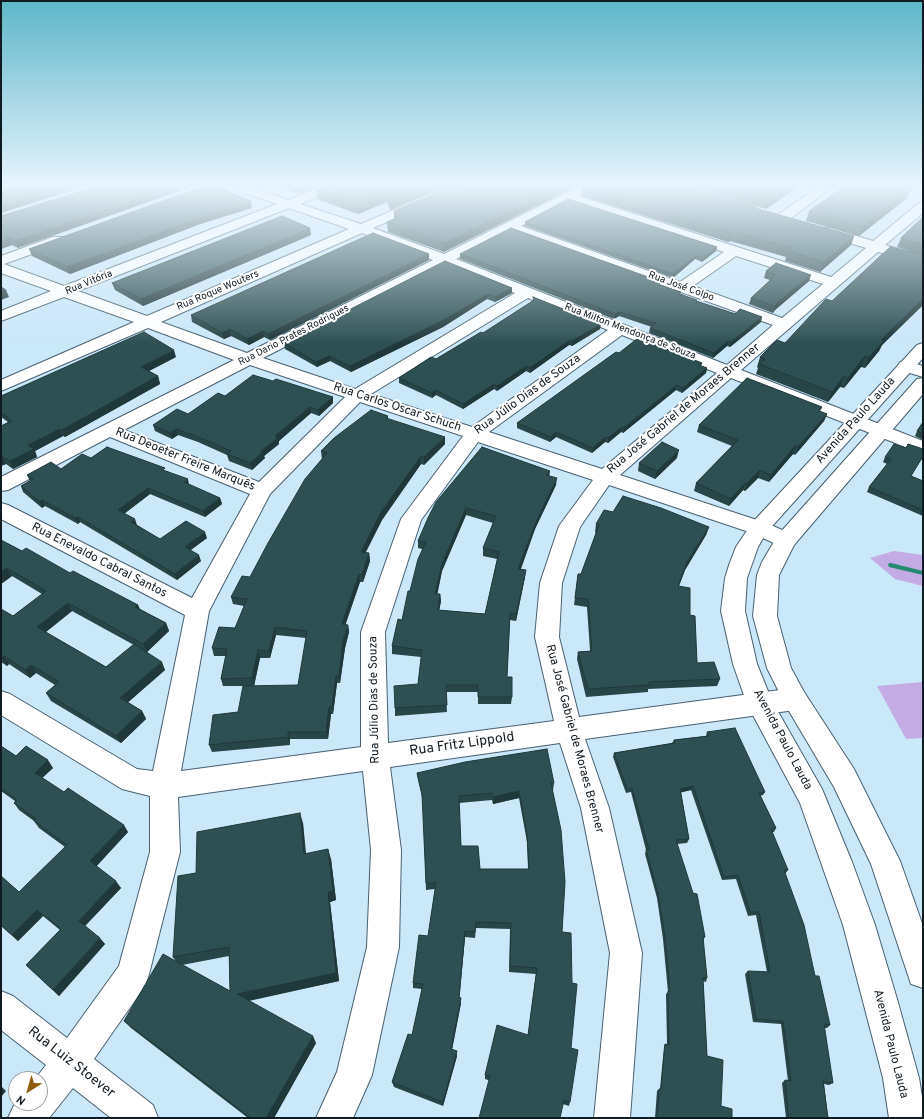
<!DOCTYPE html>
<html>
<head>
<meta charset="utf-8">
<style>
  body { margin:0 }
  #map { position:relative; width:924px; height:1119px; overflow:hidden; background:#cbe7fa; font-family:Overpass,sans-serif }
  canvas { display:block }
  .frame { position:absolute; inset:0; border:2px solid #101a21; pointer-events:none }
  .north { position:absolute; left:8px; top:1071px; width:40px; height:40px; box-sizing:border-box; background:#fff; border:1px solid #9fa3a6; border-radius:50%; rotate:217deg; font-size:11px; font-weight:700; line-height:16px; text-align:center; color:#101a21 }
  .north::after { content:''; display:block; margin:auto; width:14px; height:18px; background:#8e5b0a; clip-path:polygon(50% 0,100% 100%,50% 72%,0 100%) }
</style>
</head>
<body>
<div id="map">
<canvas width="924" height="1119"></canvas>
<div class="frame"></div>
<div class="north">N</div>
</div>
<script>
const context = document.querySelector('canvas').getContext('2d');
context.lineJoin = 'round';
function fillPath(path, color) { context.fillStyle = color; context.fill(path, 'evenodd'); }
const shape = rows => new Path2D(rows.map(r => 'M' + r).join(''));
function stroke(path, color, width, dash) { context.strokeStyle = color; context.lineWidth = width; context.lineCap = dash ? 'butt' : 'round'; context.setLineDash(dash || []); context.stroke(path); }
function write(font, color, halo, rows, align = 'center') {
  context.font = font + ' Overpass,sans-serif'; context.lineWidth = 4; context.setLineDash([]); context.textBaseline = 'middle'; context.strokeStyle = halo; context.fillStyle = color; for (const [text, x, y, turn = 0] of rows) {
    context.save(); context.translate(x, y); context.rotate((+turn || 0) * Math.PI / 180); context.textAlign = isNaN(turn) ? turn : align; if (halo) context.strokeText(text, 0, 0); context.fillText(text, 0, 0); context.restore();
  }
}
const green = shape([
  [894,551,923,555,923,586,895,579,870,558],
  [923,682,923,738,906,739,877,686]
]);
const stream = shape([
  [889,563,891,563,923,571,923,575,889,567,888,565,889,563]
]);
const minor = shape([
  [233,187,251,187,288,200,321,187,338,187,336,190,300,204,361,224,447,187,463,187,461,190,373,228,444,254,578,187,593,187,578,196,831,277,866,248,820,234,818,231,820,228,830,228,873,241,919,203,923,202,923,213,885,245,923,256,923,265,878,252,741,370,923,441,923,454,731,378,620,475,766,523,794,535,797,540,794,545,786,547,778,545,752,533,609,485,580,527,562,583,559,637,579,717,795,688,804,692,808,699,804,706,795,710,585,739,609,808,642,953,630,1118,594,1118,610,953,581,808,560,743,390,767,401,850,399,947,372,1075,353,1118,316,1118,337,1072,367,947,371,850,363,771,178,797,180,852,149,974,145,986,94,1059,153,1105,158,1118,111,1118,73,1088,49,1118,8,1118,16,1101,16,1103,40,1103,40,1079,35,1079,46,1065,1,1030,1,991,13,996,67,1038,119,966,150,852,150,796,122,789,1,715,1,691,10,694,137,769,153,771,185,615,1,519,1,503,8,505,192,598,250,494,110,437,8,490,1,491,1,477,234,360,148,328,1,391,1,380,134,322,64,297,1,321,1,311,51,291,1,273,1,256,53,237,63,237,65,240,63,243,4,264,64,286,277,204,235,190,233,187],
  [568,201,724,252,680,282,521,226,568,201],
  [289,208,349,229,147,316,78,291,289,208],
  [511,231,773,325,727,365,456,259,511,231],
  [362,233,433,260,247,353,161,322,362,233],
  [736,256,823,284,782,318,693,286,736,256],
  [445,265,515,293,355,389,263,358,445,265],
  [528,298,608,330,472,427,371,394,528,298],
  [622,335,717,373,602,469,489,432,622,335],
  [250,365,345,397,259,482,124,430,250,365],
  [360,402,463,436,401,519,361,632,361,747,181,771,209,611,270,494,360,402],
  [478,442,593,480,559,526,540,583,535,637,554,721,388,743,385,632,421,520,478,442],
  [818,187,832,187,786,222,776,222,774,219,776,216,818,187],
  [906,361,923,366,923,377,900,370,898,366,900,362,906,361]
]);
const major = shape([
  [923,343,923,358,766,533,758,547,747,578,745,611,757,664,772,701,822,789,852,862,875,925,897,999,919,1078,923,1103,923,1118,889,1118,883,1078,843,925,800,803,747,704,733,664,721,611,725,578,729,565,736,547,752,523,917,345,923,343],
  [923,378,923,394,794,545,779,575,777,616,791,668,804,692,854,769,900,861,923,926,923,988,911,984,871,864,834,787,786,706,767,668,753,616,757,575,762,562,778,535,917,379,923,378]
]);
const wall = shape([
  [96,187,18,248,12,245,1,249,1,216],
  [281,187,317,187,302,193,296,193],
  [444,187,390,210,387,202,358,214,317,199,316,190],
  [451,187,444,252,388,232,387,222,394,219,394,211],
  [582,187,687,187,757,207,756,209,854,236,851,245,820,272,785,261,786,257,730,241,728,242,582,196],
  [692,187,798,187,766,209],
  [909,192,907,198,859,236,806,221,809,211],
  [252,208,200,224,70,274,32,256,29,249],
  [923,217,923,305,882,345,879,351,865,368,861,367,844,388,840,387,828,402,756,374,758,368,757,367,760,357,785,343,832,301,922,255,897,247,901,238],
  [525,222,717,247,716,251,702,262,695,259,673,278,525,226],
  [311,235,143,306,115,290,112,283],
  [429,254,429,260,270,340,264,337,249,345,231,336,224,339,192,322,191,315],
  [460,254,662,285,697,301,761,322,730,347,727,346,713,358,649,333,650,328,652,327,619,316,614,319,460,259],
  [766,271,809,281,775,310,773,313,749,304,751,298,770,280,764,278],
  [512,288,512,293,495,302,487,299,443,327,351,372,330,361,317,367,285,349,284,343],
  [533,297,600,329,572,346,569,345,530,373,526,371,497,391,494,389,463,409,436,395,432,398,399,383,399,378,436,359,483,333,533,301],
  [619,353,702,363,701,366,707,368,706,373,682,393,676,390,623,433,621,432,608,443,605,442,592,453,556,437,550,442,517,428,517,423],
  [176,357,149,371,158,376,160,384,65,437,63,436,35,451,37,457,13,469,6,464,1,466,1,426,8,422,1,417,1,396],
  [273,381,333,397,333,403,319,416,311,413,279,441,279,444,264,456,265,458,252,470,229,461,227,455,198,442,178,435,172,439,155,431,153,425,188,414,225,396],
  [822,407,820,411,827,414,824,421,795,455,793,454,769,482,758,478,745,491,743,490,729,506,694,491,696,483,732,446,697,432,699,425],
  [388,416,388,419,445,444,424,465,421,464,382,520,365,553,369,553,370,561,363,582,360,582,345,625,348,625,349,632,345,648,340,683,337,683,333,714,331,714,328,739,290,739,290,745,212,752,209,745,238,712,298,685,306,638,276,635,270,658,260,658,254,686,223,686,221,679,226,656,214,656,212,648,235,628,244,606,233,604,231,597,250,577,322,459,321,451],
  [923,422,923,440,915,436,917,431],
  [906,448,923,449,923,457,911,476,923,481,923,516,867,492,869,487,887,464,883,462,885,457],
  [91,458,166,471,189,485,220,498,222,504,205,517,150,494,124,514,137,525,160,539,207,538,190,550,201,561,177,580,80,522,78,524,45,506,42,508,23,492,21,486,30,481,27,475,61,469],
  [677,458,655,479,638,471,639,463],
  [549,476,556,485,535,529,521,569,525,577,516,621,510,620,507,677,512,697,511,704,478,704,478,692,446,692,447,712,395,716,395,708,418,684,421,657,392,654,392,646,402,620,422,549,418,548,418,541,428,518],
  [466,515,493,523,483,548,483,556,497,559,485,614,439,610,441,601,440,594,437,594,442,571],
  [613,512,709,527,706,535,685,570,679,586,690,615,697,663,720,679,717,686,648,689,648,692,586,697,577,659,578,652,590,651,587,607,574,605,578,574,581,574,596,533,595,532,596,524],
  [1,540,22,551,70,573,138,605,140,609,166,623,169,631,147,652,165,670,128,702,142,711,146,719,121,743,51,701,46,693,55,685,36,673,30,678,9,664,7,666,1,662,1,609,13,616,42,594,12,576,1,584],
  [72,611,134,645,106,667,46,632],
  [707,732,765,792,763,795,760,796,776,828,774,832,772,832,788,870,785,874,830,1025,827,1028,824,1028,833,1083,829,1085,824,1084,828,1118,786,1118,782,1083,785,1080,788,1081,781,1024,753,1022,745,974,748,971,767,972,756,915,748,916,736,879,722,880,691,790,681,792,689,839,687,843,677,844,705,937,703,940,707,978,706,982,703,981,707,1056,721,1106,732,1118,655,1118,657,1091,659,1089,660,1089,664,1047,665,1044,667,1044,666,994,668,992,663,939,657,898,645,854,646,850,631,792,626,793,613,757,614,753,672,743,674,740,706,736],
  [1,746,16,756,53,768,42,778,64,792,128,832,96,866,121,888,85,926,105,944,59,996,26,965,60,930,43,916,18,941,1,926,1,876,19,892,65,847,39,828,34,821,19,810,14,803,15,801,1,791],
  [417,773,554,783,553,790,552,790,562,932,571,1048,570,1102,569,1106,485,1079,485,1075,528,1035,536,974,509,972,510,929,476,928,475,938,465,937,459,997,461,998,461,1003,452,1050,457,1056,443,1106,394,1087,392,1082,412,1035,422,989,413,988,413,983,428,936,435,889,426,890,423,801,418,780],
  [519,798,527,842,528,869,480,869,461,846,459,803,492,800,493,804],
  [303,823,306,853,331,859,336,900,330,902,339,981,249,1001,316,1043,274,1118,248,1118,131,1028,124,1021,176,962,173,957,196,873],
  [229,956,230,991,182,965]
]);
const shadedWall = shape([
  [61,187,83,187,1,213,1,206],
  [171,187,191,187,18,248,16,241],
  [301,187,317,187,302,193],
  [422,187,444,187,390,210,389,201],
  [557,187,575,187,444,252,444,243],
  [787,187,798,187,766,209,768,199],
  [908,187,915,187,909,192,907,198,859,236,862,227],
  [386,193,387,202,358,214,357,205],
  [251,201,252,208,200,224,70,274,67,267,199,218],
  [310,228,311,235,143,306,141,299],
  [732,231,730,241,728,242,730,233],
  [854,236,851,245,820,272,824,262],
  [9,238,12,245,1,249,1,241],
  [717,247,716,251,702,262,703,258],
  [429,254,429,260,270,340,268,334],
  [696,256,695,259,673,278,673,274],
  [811,275,809,281,775,310,773,313,775,306,777,303],
  [512,288,512,293,495,302,495,297],
  [6,290,9,297,1,300,1,291],
  [488,294,487,299,443,327,351,372,350,366],
  [923,299,923,305,882,345,879,351,865,368,869,357,881,340],
  [620,312,619,316,614,319,615,314],
  [762,317,761,322,730,347,731,342],
  [601,324,600,329,572,346,572,341],
  [230,329,231,336,224,339,222,333],
  [263,331,264,337,249,345,247,339],
  [570,340,569,345,530,373,530,368],
  [728,341,727,346,713,358,714,353],
  [174,350,176,357,143,374,141,367],
  [329,356,330,361,317,367,316,362],
  [865,356,861,367,844,388,848,378],
  [526,366,526,371,497,391,497,386],
  [707,368,706,373,682,393,683,388],
  [158,376,160,384,65,437,62,430],
  [844,376,840,387,828,402,832,392],
  [494,384,494,389,463,409,463,404],
  [677,385,676,390,623,433,624,428],
  [436,390,436,395,432,398,432,393],
  [333,397,333,403,319,416,318,410],
  [310,407,311,413,279,441,279,444,264,456,265,458,252,470,250,463,261,451,275,436],
  [827,414,824,421,795,455,798,447],
  [622,427,621,432,608,443,608,438],
  [60,429,63,436,35,451,37,457,13,469,10,461,28,445],
  [176,429,178,435,172,439,170,433],
  [556,432,556,437,550,442,551,437],
  [445,437,445,444,424,465,424,457],
  [605,437,605,442,592,453,593,448],
  [795,446,793,454,769,482,771,475],
  [679,450,677,458,655,479,657,471],
  [2,456,6,464,1,466,1,457],
  [421,456,421,464,382,520,362,560,361,552,381,512],
  [760,470,758,478,745,491,747,483],
  [550,471,549,478,546,475],
  [557,478,556,485,535,529,518,576,518,569,536,522],
  [188,479,189,485,184,482],
  [745,483,743,490,729,506,731,499],
  [148,488,150,494,121,516,118,510],
  [220,498,222,504,205,517,203,511],
  [42,500,45,506,42,508,40,502],
  [466,508,466,515,442,571,436,601,435,594,442,564],
  [78,517,80,522,78,524,75,518],
  [135,519,137,525,131,522],
  [709,527,706,535,685,570,676,594,687,562],
  [205,532,207,538,187,553,185,547],
  [369,553,370,561,363,582,362,574],
  [199,555,201,561,177,580,175,574],
  [7,568,12,576,1,584,1,572],
  [526,570,525,577,516,621,516,614],
  [359,574,360,582,343,632,342,624],
  [440,594,441,601,438,617,438,610],
  [68,603,72,611,42,635,37,627],
  [138,605,141,613,135,607],
  [166,623,169,631,147,652,143,644],
  [348,625,349,632,345,648,340,683,339,676,343,641],
  [275,627,276,635,270,658,269,651],
  [258,650,260,658,254,686,252,678],
  [4,656,9,664,7,666,2,658],
  [162,662,165,670,124,706,120,698],
  [31,665,36,673,30,678,25,670],
  [336,676,337,683,333,714,332,707],
  [329,707,331,714,328,739,326,732],
  [142,711,146,719,121,743,116,736],
  [288,732,290,739,290,745,288,737],
  [48,760,53,768,40,780,35,773],
  [693,786,691,790,679,793,680,789],
  [519,791,519,798,493,804,493,797],
  [300,813,303,823,306,863,304,854],
  [124,825,128,832,95,868,90,861],
  [328,849,331,859,336,900,330,902,339,981,241,1002,237,994,328,892],
  [116,881,121,888,84,927,79,921],
  [37,910,43,916,18,941,12,935],
  [465,931,465,937,459,1003,459,997],
  [100,938,105,944,59,996,53,990],
  [461,998,461,1003,451,1054,451,1049],
  [313,1036,316,1043,274,1118,266,1118],
  [457,1051,457,1056,443,1106,443,1102],
  [1,1086,6,1091,1,1097]
]);
const building = shape([
  [1,187,61,187,1,206,1,187],
  [96,187,171,187,16,241,9,238,1,241,1,216,96,187],
  [202,187,217,187,251,201,199,218,67,267,29,249,202,187],
  [323,187,422,187,389,201,386,193,357,205,316,190,323,187],
  [451,187,557,187,444,243,387,222,397,218,394,211,451,187],
  [584,187,687,187,757,207,755,208,854,236,824,262,788,251,792,248,732,231,730,233,584,187],
  [725,187,787,187,768,199,725,187],
  [844,187,908,187,906,188,910,189,862,227,809,211,844,187],
  [568,199,717,247,703,258,696,256,673,274,525,222,568,199],
  [282,216,310,228,141,299,112,283,282,216],
  [923,217,923,245,901,238,923,217],
  [511,228,662,282,659,285,681,292,679,294,697,300,696,301,735,314,740,309,762,317,731,342,728,341,714,353,650,328,656,323,620,312,615,314,460,254,511,228],
  [373,233,429,254,268,334,263,331,247,339,230,329,222,333,191,315,373,233],
  [890,247,923,255,923,299,881,340,884,341,869,357,865,356,848,378,844,376,832,392,759,364,765,359,760,357,777,340,785,343,826,299,832,301,890,247],
  [445,261,512,288,495,297,488,294,442,321,350,366,329,356,316,362,284,343,445,261],
  [776,263,811,275,777,303,775,306,751,298,776,275,766,271,776,263],
  [1,287,6,290,1,291,1,287],
  [533,297,601,324,572,341,570,340,530,368,526,366,497,386,494,384,463,404,436,390,432,393,399,378,431,357,436,359,481,332,483,333,534,300,533,297],
  [144,332,174,350,141,367,158,376,62,430,60,429,28,445,34,449,10,461,2,456,1,457,1,426,12,421,1,412,1,396,144,332],
  [638,338,702,363,699,365,707,368,683,388,677,385,624,428,622,427,608,438,605,437,593,448,556,432,551,437,517,423,616,352,619,353,638,338],
  [253,375,273,381,276,379,333,397,318,410,310,407,275,436,278,438,261,451,263,452,250,463,227,454,231,451,196,436,176,429,170,433,153,425,177,409,188,414,218,393,225,396,253,375],
  [747,378,822,407,819,411,827,414,798,447,795,446,771,475,760,470,747,483,745,483,731,499,696,483,738,440,699,425,747,378],
  [371,410,388,416,386,418,445,437,424,457,421,456,381,512,361,552,369,553,362,574,359,574,342,624,348,625,343,641,339,676,336,676,332,707,329,707,326,732,288,732,288,737,209,745,213,715,238,712,243,686,298,685,307,631,275,627,269,651,258,650,252,678,221,679,227,649,212,648,219,627,235,628,247,599,231,597,242,576,250,577,268,543,305,479,327,453,321,451,334,438,371,410],
  [923,422,923,434,917,431,923,422],
  [662,442,679,450,657,471,639,463,662,442],
  [894,444,906,448,908,444,923,449,923,456,911,476,923,481,923,510,869,487,891,459,885,457,894,444],
  [107,447,165,468,163,470,188,479,184,482,220,498,203,511,148,488,118,510,135,519,131,522,160,539,186,521,205,532,185,547,199,555,175,574,78,517,75,518,42,500,40,502,21,486,33,479,27,475,51,462,61,469,82,454,91,458,107,447],
  [482,447,550,471,546,475,557,478,536,522,518,569,526,570,516,614,510,613,507,677,512,677,512,697,478,697,478,685,446,685,447,705,395,708,394,686,418,684,422,650,392,646,398,619,402,620,408,591,410,591,418,559,426,542,418,541,428,518,436,502,482,447],
  [466,508,496,516,483,548,499,552,485,614,438,610,440,594,435,594,442,564,466,508],
  [623,496,661,508,709,527,687,562,678,586,690,588,690,615,695,616,697,663,714,662,720,679,649,682,650,685,588,689,578,652,592,651,588,599,575,598,578,574,581,574,599,525,596,524,604,510,613,512,623,496],
  [1,540,22,551,26,548,70,573,73,571,138,605,135,607,166,623,143,644,68,603,37,627,106,667,134,644,162,662,120,698,142,711,116,736,46,693,59,682,31,665,25,670,4,656,2,658,1,657,1,609,13,616,46,591,7,568,1,572,1,540],
  [735,728,765,792,759,793,776,828,771,829,788,870,784,870,804,925,815,976,819,976,830,1025,824,1024,833,1083,823,1081,828,1118,789,1118,785,1080,791,1081,783,1021,756,1019,748,971,770,972,759,912,750,912,738,875,724,877,693,786,680,789,689,839,676,840,693,893,697,894,705,937,703,937,707,978,703,978,707,1056,723,1060,721,1106,732,1109,732,1118,657,1118,659,1089,661,1089,665,1044,669,1045,668,991,670,991,665,936,658,894,646,850,649,850,632,788,627,789,614,753,675,743,674,740,709,736,707,732,735,728],
  [1,746,16,756,26,746,48,760,35,773,64,792,68,788,124,825,90,861,116,881,79,921,100,938,53,990,26,965,61,929,37,910,12,935,1,925,1,876,19,892,67,845,34,821,36,819,14,803,17,800,1,788,1,746],
  [547,749,554,783,551,783,561,830,565,882,562,932,571,933,572,983,577,984,571,1048,578,1050,570,1102,564,1100,560,1118,479,1118,490,1076,485,1075,497,1025,528,1035,537,968,510,966,511,923,476,922,475,932,465,931,459,997,461,998,451,1049,457,1051,443,1102,392,1082,408,1034,412,1035,423,984,413,983,419,935,428,936,436,883,426,883,422,794,417,773,465,762,547,749],
  [519,791,527,835,529,869,480,869,478,846,461,846,459,796,492,793,493,797,519,791],
  [300,813,304,854,328,849,333,891,328,892,336,973,237,994,313,1036,266,1118,251,1118,124,1021,163,954,230,991,229,947,173,957,178,876,196,873,197,832,300,813]
]);
const farStreetnames = [
  ["Rua Vitória",89,283,-22],
  ["Rua José Colpo",681,287,20],
  ["Rua Roque Wouters",218,291,-23],
  ["Rua Milton Mendonça de Souza",630,332,21],
  ["Rua Dario Prates Rodrigues",294,336,-27]
];
const streetNames = [
  ["Rua Júlio Dias de Souza",528,395,-36],
  ["Rua Carlos Oscar Schuch",397,408,18],
  ["Rua José Gabriel de Moraes Brenner",684,409,-40],
  ["Avenida Paulo Lauda",856,421,-48],
  ["Rua Deoeter Freire Marquês",185,460,22],
  ["Rua Enevaldo Cabral Santos",99,561,27],
  ["Rua Júlio Dias de Souza",375,700,-91],
  ["Rua José Gabriel de Moraes Brenner",574,739,75],
  ["Avenida Paulo Lauda",782,740,62],
  ["Avenida Paulo Lauda",890,1044,76]
];
const nearStreetnames = [
  ["Rua Fritz Lippold",462,745,-8],
  ["Rua Luiz Stoever",71,1063,38]
];
fillPath(green, '#c3abe5');
fillPath(stream, '#258a72');
stroke(minor, '#476070', 2);
stroke(major, '#476070', 2);
fillPath(minor, '#fff');
fillPath(major, '#fff');
fillPath(wall, '#284547');
fillPath(shadedWall, '#21383a');
fillPath(building, '#2f5053');
stroke(building, '#21383a', 1);
const sky = context.createLinearGradient(0, 0, 0, 344);
sky.addColorStop(0, '#5db6c7');
sky.addColorStop(0.54, '#e8f4fd');
sky.addColorStop(1, '#e8f4fd00');
context.fillStyle = sky;
context.fillRect(0, 0, 924, 344);
write('10px', '#101a21', '#fff', farStreetnames);
write('12px', '#101a21', '#fff', streetNames);
write('14px', '#101a21', '#fff', nearStreetnames);
</script>
</body>
</html>
